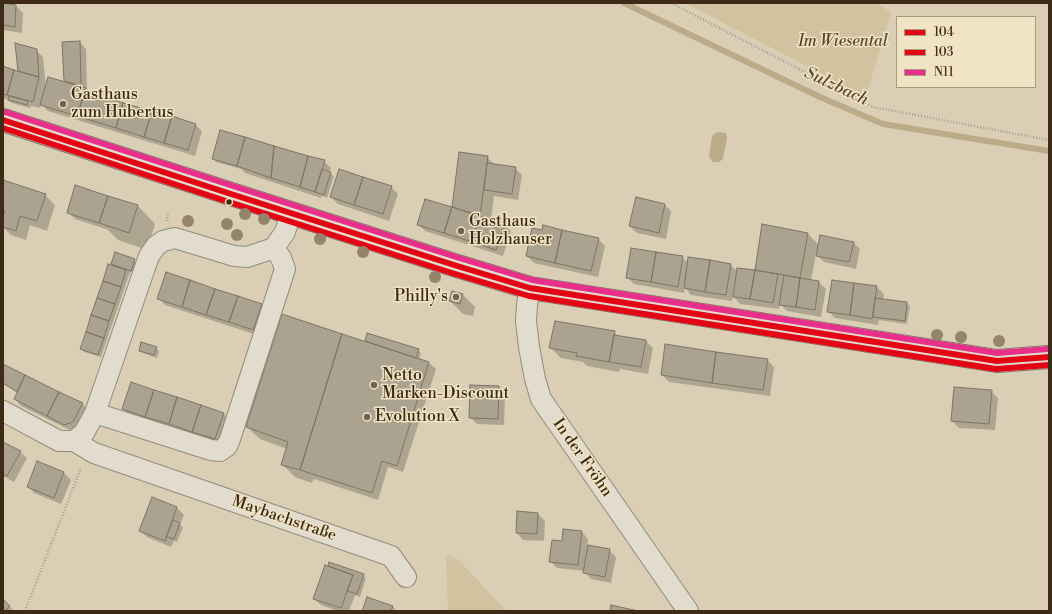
<!DOCTYPE html>
<html>
<head>
<meta charset="utf-8">
<style>
  body { margin:0 }
  #map { position:relative; width:1052px; height:614px; overflow:hidden; background:#dacfb5; font-family:"Libre Bodoni",serif }
  canvas { display:block }
  .frame { position:absolute; inset:0; border:4px solid #3d2b17; pointer-events:none }
  .legend { position:absolute; left:896px; top:16px; width:140px; height:72px; box-sizing:border-box; background:#f1e4c5; border:1px solid #a99a7f; margin:0; padding:5px 7px; list-style:none; font-size:12px; color:#3d2b17 }
  .legend li { display:flex; align-items:center; gap:8px; height:20px }
  .legend b { width:20px; border:1px solid #a99a7f }
</style>
</head>
<body>
<div id="map">
<canvas width="1052" height="614"></canvas>
<div class="frame"></div>
<ul class="legend">
<li><b style="height:5px;background:#e30513"></b>104</li>
<li><b style="height:5px;background:#e30513"></b>103</li>
<li><b style="height:5px;background:#e8308a"></b>N11</li>
</ul>
</div>
<script>
const context = document.querySelector('canvas').getContext('2d');
context.lineJoin = 'round';
function fillPath(path, color) { context.fillStyle = color; context.fill(path, 'evenodd'); }
const shape = rows => new Path2D(rows.map(r => 'M' + r).join(''));
function stroke(path, color, width, dash) { context.strokeStyle = color; context.lineWidth = width; context.lineCap = dash ? 'butt' : 'round'; context.setLineDash(dash || []); context.stroke(path); }
function write(font, color, halo, rows, align = 'center') {
  context.font = font + ' "Libre Bodoni",serif'; context.lineWidth = 3; context.setLineDash([]); context.textBaseline = 'middle'; context.strokeStyle = halo; context.fillStyle = color; for (const [text, x, y, turn = 0] of rows) {
    context.save(); context.translate(x, y); context.rotate((+turn || 0) * Math.PI / 180); context.textAlign = isNaN(turn) ? turn : align; if (halo) context.strokeText(text, 0, 0); context.fillText(text, 0, 0); context.restore();
  }
}
const green = shape([
  [685,3,876,3,891,12,866,97],
  [446,554,459,560,506,611,448,611]
]);
const water = shape([
  [717,132,726,133,727,138,723,159,719,162,713,162,709,157,712,136]
]);
const shadow = shape([
  [3,3,8,3,7,5,16,6,23,13,22,33,3,30],
  [80,42,86,49,87,91,123,104,195,125,202,131,195,156,48,111,41,104,40,108,31,106,30,108,12,103,8,100,3,98,3,67,19,72,16,44,36,50,43,57,46,88,65,83,63,43],
  [487,157,495,165,515,168,522,175,518,200,494,196,491,220,505,225,511,231,503,256,425,231,418,224,453,208],
  [213,159,324,161,331,168,329,173,334,176,327,198,322,196,321,198,245,173,241,169,216,162],
  [3,181,45,195,55,205,47,231,30,225,26,240,11,235,3,227],
  [76,187,138,206,155,224,147,250,118,240,106,228,106,229,75,219,68,212],
  [391,187,398,194,389,221,338,204,331,197],
  [665,205,671,211,666,239,637,233,630,226],
  [808,234,819,245,853,242,860,249,856,269,824,262,816,254,811,281,819,282,826,289,821,317,787,311,780,304,779,309,740,304,733,296,732,301,691,295,685,288,684,293,634,284,627,277,682,257,688,263,730,265,738,272,759,272],
  [598,239,605,246,598,277,534,263,527,256],
  [116,254,134,260,137,263,134,273,130,272,101,357,84,352,81,348],
  [833,281,877,287,884,294,883,300,907,303,910,306,907,324,879,320,878,325,835,318,828,311],
  [463,295,475,307,473,316,463,314,450,301],
  [159,298,261,304,268,311,260,336,165,305],
  [614,332,619,337,646,341,653,348,648,374,620,369,619,372,587,366,583,362,561,358,551,348],
  [368,334,418,350,421,353,419,360,429,363,436,369,403,472,388,467,378,500,314,479,312,483,295,477,282,464,287,449,260,439,247,427,365,342],
  [156,348,159,351,157,358,143,353,140,350],
  [767,360,774,367,770,396,669,382,662,375],
  [3,365,82,404,89,410,79,429,72,431,21,406,15,399,18,392,3,384],
  [499,387,505,394,504,425,477,424,470,417],
  [991,391,998,398,995,430,959,428,952,421],
  [123,409,223,413,230,420,222,445,130,415],
  [3,443,20,452,27,458,14,482,3,476],
  [38,462,64,473,71,480,61,504,34,493,28,486],
  [152,499,177,508,184,515,180,525,183,527,177,542,174,541,171,547,147,537,140,530],
  [518,512,538,514,545,521,544,541,523,540,517,533],
  [582,532,588,539,587,546,609,550,616,557,611,583,591,579,584,571,557,568,550,561,563,542],
  [330,564,363,575,366,578,360,597,355,595,349,611,338,611,321,605,314,599],
  [3,600,14,611,3,611],
  [393,607,397,611,364,611]
]);
const stream = shape([
  [624,3,820,97,883,124,1049,151]
]);
const building = shape([
  [3,3,16,5,15,27,3,25,3,3],
  [80,41,81,86,64,81,62,42,80,41],
  [15,43,37,49,39,77,18,71,15,43],
  [3,66,14,70,7,95,3,94,3,66],
  [14,70,39,77,33,102,7,95,14,70],
  [48,77,86,88,77,116,40,105,48,77],
  [85,90,123,103,116,128,77,116,85,90],
  [9,96,28,101,27,105,8,100,9,96],
  [123,103,152,111,144,137,116,128,123,103],
  [152,111,172,116,164,143,144,137,152,111],
  [172,116,196,124,188,150,164,143,172,116],
  [220,130,245,137,237,166,212,159,220,130],
  [245,137,274,146,271,178,237,166,245,137],
  [274,146,308,156,300,187,271,178,274,146],
  [459,152,488,156,480,216,452,207,459,152],
  [308,156,325,160,315,192,300,187,308,156],
  [487,163,516,167,512,194,484,190,487,163],
  [322,169,331,172,324,195,315,192,322,169],
  [339,169,363,177,354,205,330,197,339,169],
  [363,177,392,186,383,214,354,205,363,177],
  [3,180,46,194,37,221,20,216,16,231,3,227,3,216,5,211,3,211,3,180],
  [75,185,108,196,99,223,67,213,75,185],
  [108,196,138,205,129,233,99,223,108,196],
  [636,197,665,204,659,233,629,226,636,197],
  [425,199,452,207,444,233,417,225,425,199],
  [452,207,480,216,472,242,444,233,452,207],
  [480,216,505,224,496,250,472,242,480,216],
  [762,224,808,233,800,278,755,270,762,224],
  [543,225,562,230,555,263,526,256,532,228,542,230,543,225],
  [562,230,599,238,591,271,555,263,562,230],
  [820,235,854,242,849,262,816,256,820,235],
  [631,248,656,252,651,282,626,278,631,248],
  [115,252,135,259,131,271,111,264,115,252],
  [656,252,683,256,678,287,651,282,656,252],
  [688,257,710,260,705,292,684,288,688,257],
  [710,260,731,264,726,295,705,292,710,260],
  [108,264,126,270,121,287,103,281,108,264],
  [737,268,755,270,750,299,733,297,737,268],
  [755,270,778,274,773,303,750,299,755,270],
  [166,272,190,280,182,307,157,299,166,272],
  [784,275,800,278,796,307,779,305,784,275],
  [800,278,819,281,815,310,796,307,800,278],
  [190,280,215,289,206,315,182,307,190,280],
  [832,280,854,283,850,315,827,312,832,280],
  [103,281,121,287,115,304,97,298,103,281],
  [854,283,877,286,872,319,850,315,854,283],
  [215,289,238,296,229,322,206,315,215,289],
  [452,291,463,294,460,304,449,301,452,291],
  [238,296,262,304,253,330,229,322,238,296],
  [97,298,115,304,109,321,91,315,97,298],
  [875,298,907,302,905,321,873,317,875,298],
  [282,314,342,334,300,470,281,465,288,442,246,427,282,314],
  [91,315,109,321,104,338,86,332,91,315],
  [555,321,615,331,609,362,576,356,577,353,549,348,555,321],
  [86,332,104,338,98,355,80,349,86,332],
  [367,333,419,349,416,358,365,341,367,333],
  [342,334,429,362,397,466,382,461,372,493,300,470,342,334],
  [614,335,646,340,641,367,609,362,614,335],
  [141,342,157,347,154,355,139,351,141,342],
  [665,344,716,352,712,383,661,375,665,344],
  [716,352,768,359,763,390,712,383,716,352],
  [3,364,25,375,17,392,3,383,3,364],
  [25,375,59,392,47,416,14,399,25,375],
  [131,382,154,390,145,417,122,409,131,382],
  [470,385,499,386,498,419,469,418,470,385],
  [954,387,992,390,989,424,951,421,954,387],
  [154,390,177,397,169,424,145,417,154,390],
  [59,392,83,403,73,422,64,425,47,416,59,392],
  [177,397,201,405,192,432,169,424,177,397],
  [201,405,224,413,215,439,192,432,201,405],
  [3,442,21,451,7,476,3,474,3,442],
  [37,461,64,472,54,498,27,487,37,461],
  [152,497,177,507,165,541,139,531,152,497],
  [517,511,538,513,537,534,516,533,517,511],
  [173,520,180,523,174,539,166,537,173,520],
  [563,529,582,531,578,565,549,562,552,540,562,541,563,529],
  [588,545,610,549,605,577,583,573,588,545],
  [329,562,364,574,357,594,347,591,353,575,328,566,329,562],
  [325,565,353,575,341,608,313,599,325,565],
  [367,597,393,606,391,611,362,611,367,597],
  [3,599,10,606,5,611,3,611,3,599],
  [611,605,638,611,610,611,611,605]
]);
const path = shape([
  [671,3,873,107,1049,140],
  [167,221,168,212],
  [25,611,81,468]
]);
const minor = shape([
  [530,288,527,305,526,321,529,347,535,379,541,399,688,611],
  [3,411,59,441,74,441,94,453,391,556,406,577],
  [95,413,211,450,220,451,227,446,230,439,285,269,281,258,274,248],
  [74,441,84,433,95,413,149,256,156,246,163,241,175,238,234,256,247,257,274,248,285,232,291,213]
]);
const secondary = shape([
  [3,120,231,194,454,265,530,288,997,361,1049,357]
]);
const bus1 = shape([
  [3,120,231,194,454,265,530,288,997,361,1049,357]
]);
const bus2 = shape([
  [3,128,229,202,452,273,529,296,996,369,1049,365]
]);
const bus3 = shape([
  [5,112,233,186,456,257,532,280,997,353,1048,349]
]);
const trees = [
  [245,214],
  [264,219],
  [188,221],
  [227,224],
  [237,235],
  [320,239],
  [363,252],
  [435,277],
  [937,335],
  [961,337],
  [999,341]
];
const markers = [
  [63,104,4,"#74644e"],
  [229,202,3.5,"#3d2b17"],
  [461,231,4,"#74644e"],
  [456,297,4,"#74644e"],
  [374,385,4,"#74644e"],
  [367,417,4,"#74644e"]
];
const parkNames = [
  ["Im Wiesental",843,42]
];
const poiNames = [
  ["Gasthaus",71,95],
  ["zum Hubertus",71,113],
  ["Gasthaus",469,222],
  ["Holzhauser",469,240],
  ["Philly's",448,297,"right"],
  ["Netto",382,376],
  ["Marken-Discount",382,394],
  ["Evolution X",375,417]
];
const streetNames = [
  ["In der Fröhn",582,458,55],
  ["Maybachstraße",284,519,19]
];
const waterNames = [
  ["Sulzbach",836,87,25]
];
fillPath(green, '#d2c2a0');
fillPath(water, '#bcab88');
fillPath(shadow, '#0003');
stroke(stream, '#bcab88', 6);
fillPath(building, '#aba290');
stroke(building, '#7d7465', 1);
stroke(minor, '#938b7a', 22);
stroke(secondary, '#7d7465', 24);
stroke(path, '#a49f93', 2.5, [1, 2]);
stroke(minor, '#e2dcce', 20);
stroke(secondary, '#e2dcce', 22);
stroke(bus1, '#e30513', 6);
stroke(bus2, '#e30513', 6);
stroke(bus3, '#e8308a', 6);
context.fillStyle = '#94846b';
for (const [x, y] of trees) { context.beginPath(); context.arc(x, y, 6, 0, 2 * Math.PI); context.fill(); }
for (const [x, y, r, color] of markers) { const dot = new Path2D(); dot.arc(x, y, r, 0, 2 * Math.PI); context.fillStyle = color; context.fill(dot); stroke(dot, '#f1e4c5', 1.5); }
write('italic 16px', '#5a472f', '#f1e4c5', parkNames);
write('16px', '#3d2b17', '#f1e4c5', poiNames, 'left');
write('16px', '#3d2b17', '#f1e4c5', streetNames);
write('italic 17px', '#5a472e', '#f1e4c5', waterNames);
</script>
</body>
</html>
